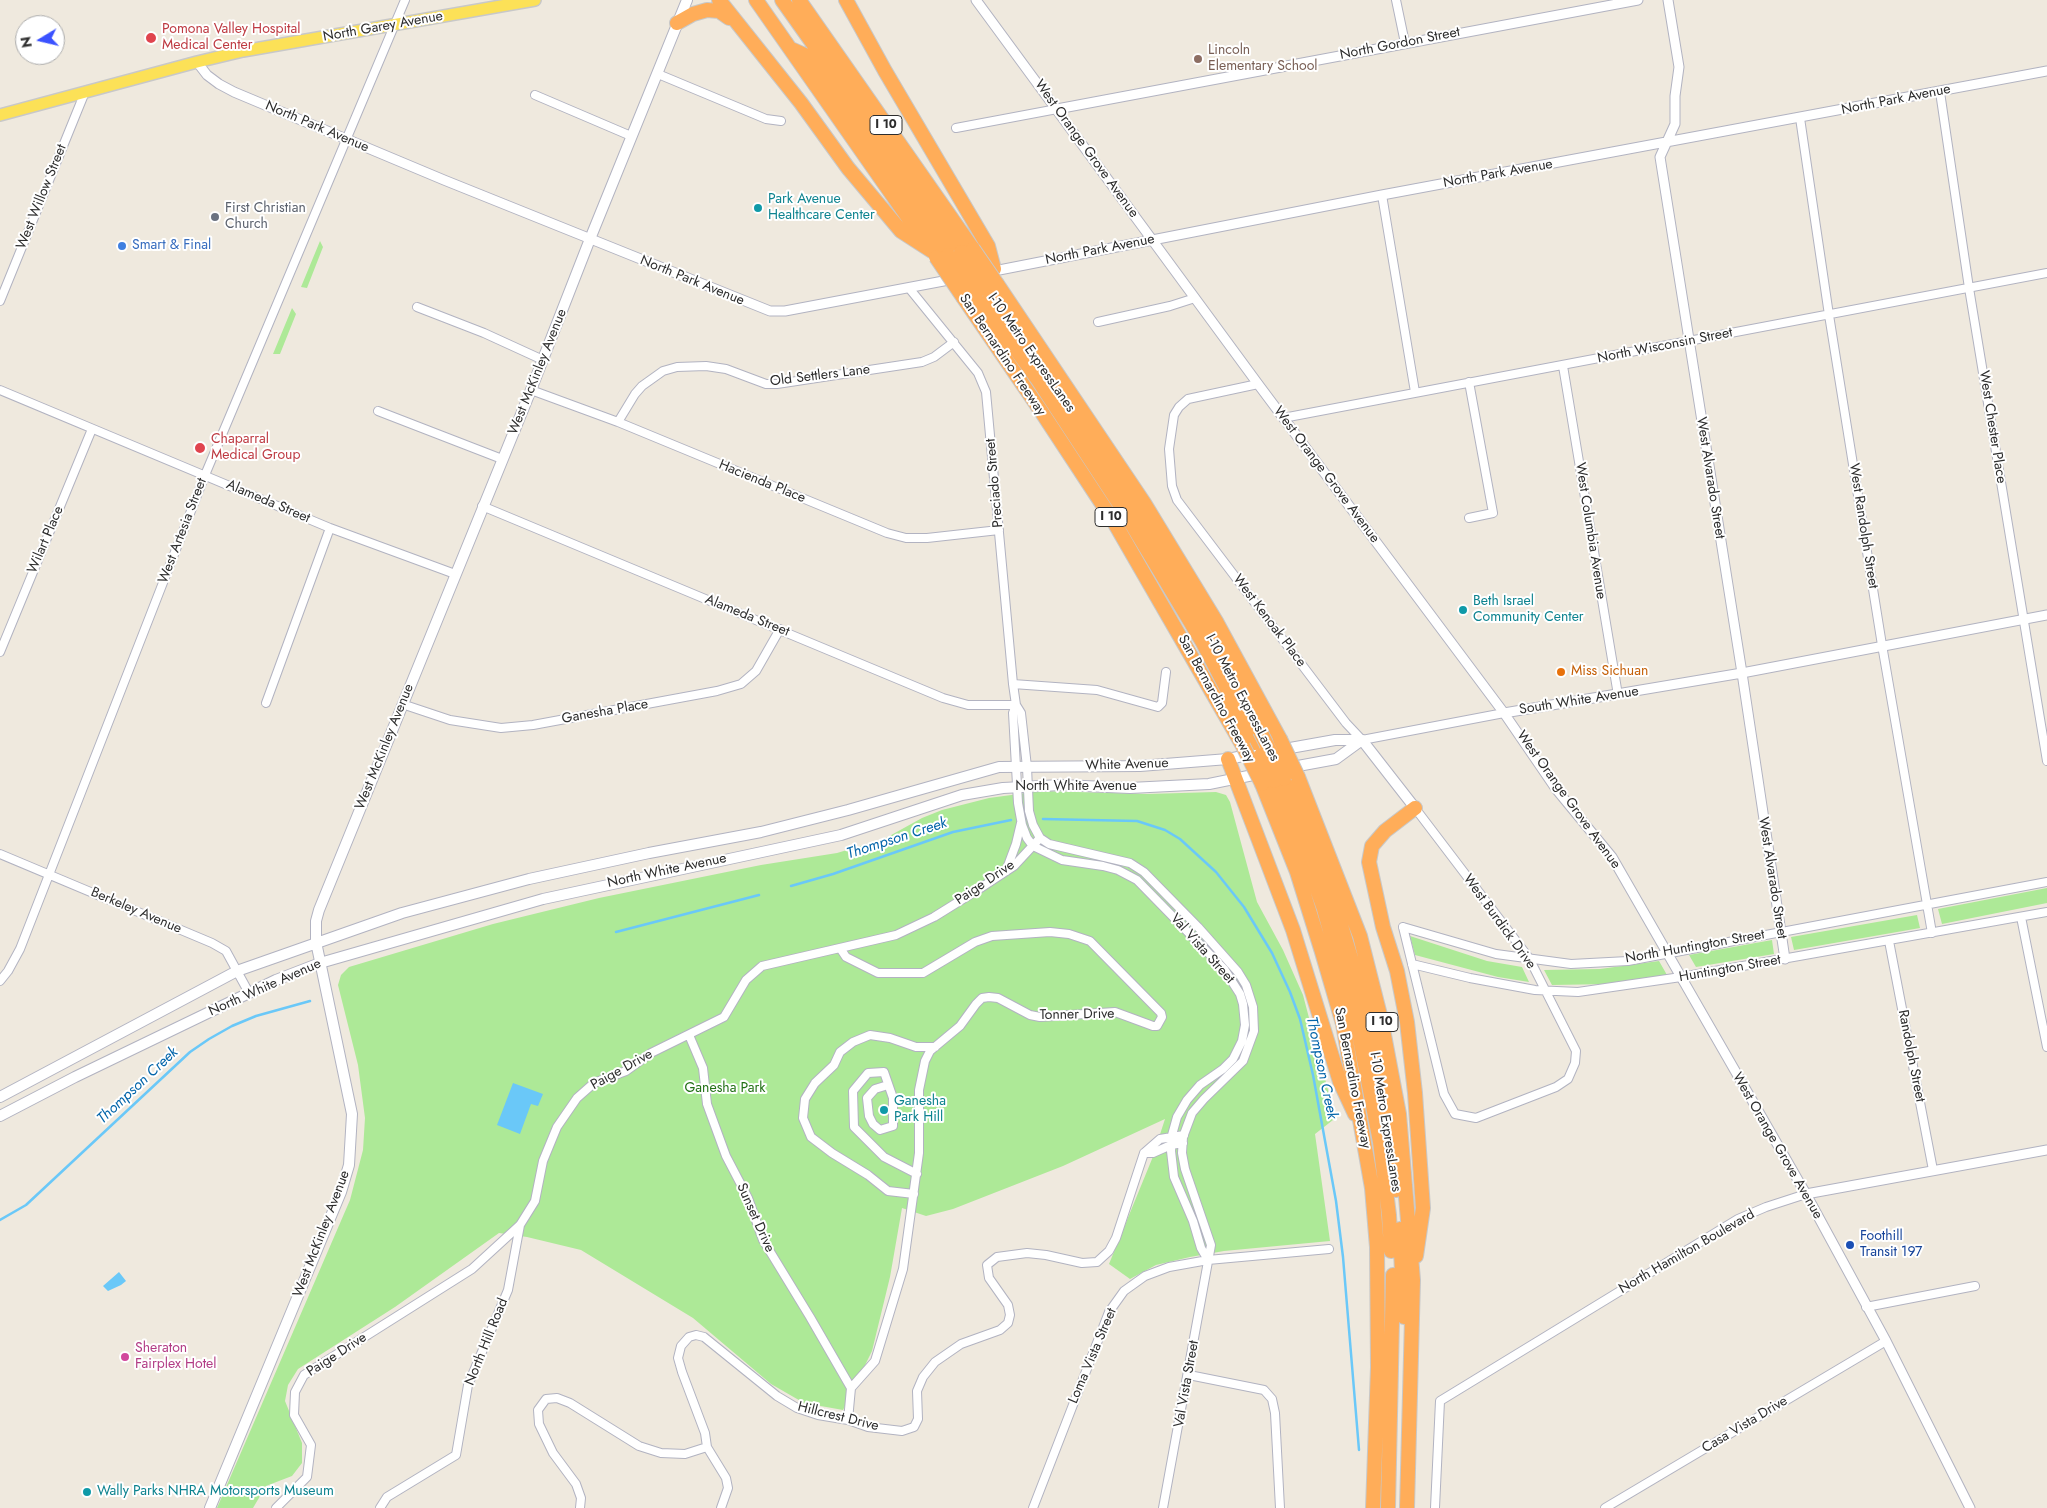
<!DOCTYPE html>
<html>
<head>
<meta charset="utf-8">
<style>
  body { margin:0 }
  #map { position:relative; width:2047px; height:1508px; overflow:hidden; background:#efe9de; font-family:Jost,sans-serif }
  canvas { display:block }
  .north { position:absolute; left:15px; top:15px; width:50px; height:50px; box-sizing:border-box; background:#fff; border:1px solid #ababab; border-radius:50%; rotate:261deg; font-size:14px; font-weight:700; line-height:20px; text-align:center; color:#2d2d2d }
  .north::after { content:''; display:block; margin:auto; width:18px; height:22px; background:#3b52ff; clip-path:polygon(50% 0,100% 100%,50% 72%,0 100%) }
</style>
</head>
<body>
<div id="map">
<canvas width="2047" height="1508"></canvas>
<div class="north">N</div>
</div>
<script>
const context = document.querySelector('canvas').getContext('2d');
context.lineJoin = 'round';
function fillPath(path, color) { context.fillStyle = color; context.fill(path, 'evenodd'); }
const shape = rows => new Path2D(rows.map(r => 'M' + r).join(''));
function stroke(path, color, width, dash) { context.strokeStyle = color; context.lineWidth = width; context.lineCap = dash ? 'butt' : 'round'; context.setLineDash(dash || []); context.stroke(path); }
function write(font, color, halo, rows, align = 'center') {
  context.font = font + ' Jost,sans-serif'; context.lineWidth = 4; context.setLineDash([]); context.textBaseline = 'middle'; context.strokeStyle = halo; context.fillStyle = color; for (const [text, x, y, turn = 0] of rows) {
    context.save(); context.translate(x, y); context.rotate((+turn || 0) * Math.PI / 180); context.textAlign = isNaN(turn) ? turn : align; if (halo) context.strokeText(text, 0, 0); context.fillText(text, 0, 0); context.restore();
  }
}
const green = shape([
  [320,241,323,247,307,288,301,287],
  [292,308,296,314,280,354,273,354],
  [1041,791,1147,794,1216,792,1226,795,1230,802,1257,902,1283,950,1303,995,1329,1094,1333,1120,1315,1134,1330,1241,1224,1251,1190,1257,1156,1265,1130,1279,1109,1264,1152,1159,1165,1119,1063,1166,953,1209,926,1216,902,1208,890,1277,872,1351,843,1410,804,1403,771,1384,693,1318,581,1250,527,1237,499,1233,395,1307,298,1369,288,1385,285,1401,302,1443,302,1463,292,1476,266,1486,253,1508,217,1508,350,1200,363,1150,365,1118,358,1065,338,985,341,975,349,967,493,924,599,898,761,865,837,853,884,839,922,818,942,810,989,798],
  [2047,888,2047,903,1942,924,1938,909],
  [1917,915,1920,928,1794,950,1791,937],
  [1410,936,1487,961,1522,967,1529,982,1498,977,1415,955],
  [1772,940,1774,954,1696,967,1689,955],
  [1659,961,1667,975,1611,984,1552,985,1544,970,1600,969]
]);
const water = shape([
  [513,1083,543,1094,538,1106,531,1104,520,1134,497,1125],
  [119,1272,126,1281,121,1285,108,1291,103,1286]
]);
const stream = shape([
  [1043,819,1137,821,1165,830,1180,839,1216,872,1244,907,1272,953,1290,992,1300,1019,1313,1075,1336,1201,1343,1257,1359,1450],
  [791,886,833,874,953,832,1011,820],
  [616,932,759,895],
  [0,1220,26,1205,190,1052,209,1039,232,1026,256,1016,310,1001]
]);
const minor = shape([
  [1396,0,1405,43],
  [658,74,766,119,781,121],
  [1940,92,1969,288,2047,761],
  [535,95,631,136],
  [1800,118,1829,315,1882,645,1932,933],
  [956,128,1057,109],
  [1382,195,1415,392],
  [909,288,978,373,986,392,1013,684,1016,705,1021,713,1027,767,1029,811,1033,825,1040,838,1049,844,1130,863,1144,872,1198,927,1238,972,1246,985,1253,1007,1254,1031,1243,1061,1204,1099,1192,1113,1183,1137,1182,1153,1185,1169,1211,1245,1163,1508],
  [0,301,85,92],
  [417,307,484,333,543,360],
  [1098,322,1170,306,1195,298],
  [1563,366,1618,695],
  [1469,382,1493,513,1469,518],
  [1258,384,1188,399,1179,407,1174,415,1169,449,1172,486,1177,500,1346,723,1362,740,1504,713],
  [0,390,330,528,455,574],
  [531,390,618,422,887,533,906,538,927,538,999,530],
  [378,411,502,459],
  [1283,418,2047,273],
  [618,422,635,394,642,386,663,371,677,367,706,366,726,369,766,384,777,384,922,362,934,357,954,342],
  [482,506,943,698,968,705,1016,705],
  [0,652,92,429],
  [1013,684,1097,690,1158,707,1162,703,1166,672],
  [266,703,330,528],
  [402,704,450,720,501,728,533,725,717,691,741,684,756,671,780,629],
  [1016,705,1013,713,1018,803,1022,825,1027,838,1033,846,1062,860,1103,866,1118,870,1137,880,1224,969,1240,994,1243,1004,1245,1025,1242,1041,1233,1059,1223,1069,1200,1085,1187,1100,1177,1117,1172,1135,1171,1151,1174,1177,1193,1221,1201,1248,1208,1260],
  [0,854,212,943,226,951,249,993],
  [1006,871,1016,844,1021,823],
  [2021,917,2047,1047],
  [1403,927,1496,954,1571,964,1628,961,2047,882],
  [1403,927,1444,1094,1455,1114,1476,1118,1556,1087,1568,1079,1575,1063,1576,1051,1529,958,1415,808],
  [1889,941,1933,1170],
  [840,948,846,957,878,973,923,973,975,942,992,936,1050,932,1069,934,1090,941,1161,1013,1162,1017,1157,1026,1153,1026,1115,1012,1040,1017,1030,1015,998,998,989,997,982,998,976,1004,960,1026,930,1051,925,1061,919,1090,919,1153,903,1269,875,1361,851,1388,848,1420],
  [1412,964,1470,978,1535,990,1578,992,1681,977,2047,912],
  [0,981,8,971,20,949,205,475,405,0],
  [689,1035,703,1068,707,1104,726,1156,748,1198,763,1240,810,1317,851,1388],
  [888,1085,875,1089,867,1098,869,1116,873,1124,880,1130,893,1126,893,1098,884,1072,868,1073,853,1091,854,1127,884,1157,917,1174],
  [1144,1153,1153,1153,1171,1145,1183,1143],
  [914,1194,888,1191,868,1175,832,1153,811,1137,803,1118,805,1099,815,1083,834,1065,840,1052,853,1042,870,1035,890,1038,916,1047,935,1047],
  [1866,1307,1975,1286],
  [1189,1375,1264,1390,1272,1399,1275,1413,1280,1508],
  [276,1508,307,1477,311,1445,294,1415,295,1392,304,1375,472,1269,520,1225,535,1201,543,1161,557,1127,577,1098,594,1083,626,1071,651,1053,724,1017,746,980,762,966,896,935,934,917,979,889,1014,866,1040,838],
  [380,1508,387,1497,456,1455,468,1385,508,1290,520,1225],
  [580,1508,581,1498,576,1484,553,1453,539,1424,538,1410,546,1399,557,1398,570,1403,639,1446,661,1453,685,1454,707,1447],
  [721,1508,728,1488,726,1478,707,1447,705,1433,682,1372,678,1358,681,1346,689,1337,696,1335,704,1337,777,1396,797,1408,818,1415,848,1420,868,1427,902,1431,914,1427,918,1419,917,1391,923,1377,935,1362,961,1344,1000,1330,1008,1323,1010,1315,1008,1305,989,1278,987,1265,997,1257,1027,1253,1046,1255,1082,1263,1097,1262,1109,1251,1116,1238,1144,1153,1160,1139,1184,1135],
  [1033,1508,1109,1312,1124,1291,1145,1276,1169,1267,1208,1260,1329,1249],
  [1435,1508,1440,1401,1738,1219,1766,1207,1806,1194],
  [1605,1508,1886,1341]
]);
const tertiary = shape([
  [976,0,1258,384,1504,713,1556,789,1612,857,1806,1194,1886,1341,1970,1508],
  [1668,0,1679,67,1675,96,1675,124,1660,157,1742,673,1785,959],
  [197,62,207,75,219,84,234,92,444,180,770,311,785,311,954,279],
  [1057,109,1638,0],
  [989,272,1382,195,2047,71],
  [1504,713,1742,673,2047,615],
  [1806,1194,2047,1150]
]);
const secondary = shape([
  [1362,740,1415,808],
  [1279,750,1335,740,1362,740],
  [1287,768,1336,759,1362,740],
  [0,1097,237,971,402,913,529,879,649,853,761,832,848,810,999,767,1140,766,1228,759,1253,754],
  [0,1116,75,1077,276,980,320,963,543,899,841,835,962,795,1003,788,1061,785,1130,788,1209,784,1263,773],
  [210,1508,341,1192,349,1165,352,1114,316,942,316,921,319,910,531,390,590,239,687,0]
]);
const primary = shape([
  [0,115,197,62,243,51,535,0]
]);
const motorway = shape([
  [719,0,801,103,848,168,901,231,932,251],
  [756,0,928,246],
  [782,0,961,252],
  [799,0,973,249],
  [846,0,885,71,988,246,994,269],
  [677,23,693,14,707,10,719,11,729,18],
  [791,49,809,57,948,255],
  [997,284,1144,503,1217,623,1280,739],
  [989,292,1083,428,1146,529,1211,638,1243,695,1260,731],
  [976,294,1038,380,1122,508,1203,643,1255,743],
  [963,297,1041,411,1114,522,1243,746],
  [1228,759,1293,930,1340,1082,1355,1114],
  [1298,777,1360,936,1381,1019,1399,1114,1413,1280,1407,1508],
  [1284,779,1322,871,1339,919,1356,974,1371,1034,1388,1124,1396,1190],
  [1274,781,1300,842,1324,909,1359,1034,1380,1142,1389,1215,1391,1251],
  [1262,784,1297,872,1322,952,1343,1024,1372,1188,1377,1247,1378,1367,1373,1508],
  [1415,808,1385,831,1372,846,1369,862,1383,927,1397,971,1407,1022,1415,1093,1423,1208,1416,1256],
  [1400,1229,1404,1317],
  [1388,1508,1393,1275]
]);
const motorwayBridge = shape([
  [973,249,997,284],
  [961,252,989,292],
  [948,255,976,294],
  [936,257,963,297],
  [1260,731,1284,779],
  [1280,739,1298,777],
  [1243,746,1262,784],
  [1261,755,1274,781]
]);
const markers = [
  [151,38,6,"#e0444e"],
  [1198,59,5,"#8d6e63"],
  [758,208,5,"#0f9aa8"],
  [215,217,5,"#6b7280"],
  [122,246,5,"#3f7fe0"],
  [200,448,6,"#e0444e"],
  [1463,610,5,"#0f9aa8"],
  [1561,672,5,"#e8710a"],
  [884,1110,5,"#0f9aa8"],
  [1850,1245,5,"#1a4fb4"],
  [125,1357,5,"#d1479c"],
  [87,1492,5,"#0f9aa8"]
];
const shields = [
  [886,125,32],
  [1111,517,32],
  [1382,1022,32]
];
const shieldNames = [
  ["I 10",886,125],
  ["I 10",1111,517],
  ["I 10",1382,1022]
];
const streetNames = [
  ["North Garey Avenue",383,27,-10],
  ["North Gordon Street",1400,44,-11],
  ["North Park Avenue",1896,100,-11],
  ["North Park Avenue",317,127,23],
  ["West Orange Grove Avenue",1086,149,54],
  ["North Park Avenue",1498,174,-10],
  ["West Willow Street",42,197,-68],
  ["North Park Avenue",1100,250,-11],
  ["North Park Avenue",692,281,22],
  ["North Wisconsin Street",1665,346,-11],
  ["I-10 Metro ExpressLanes",1031,353,55],
  ["San Bernardino Freeway",1002,355,56],
  ["West McKinley Avenue",538,372,-68],
  ["Old Settlers Lane",820,376,-7],
  ["West Chester Place",1992,427,81],
  ["West Orange Grove Avenue",1326,475,53],
  ["West Alvarado Street",1710,478,81],
  ["Hacienda Place",762,482,22],
  ["Preciado Street",995,483,-95],
  ["Alameda Street",268,502,23],
  ["West Randolph Street",1863,526,81],
  ["West Artesia Street",183,531,-69],
  ["West Columbia Avenue",1590,531,81],
  ["Wilart Place",46,540,-67],
  ["Alameda Street",747,616,22],
  ["West Kenoak Place",1269,621,53],
  ["I-10 Metro ExpressLanes",1242,698,62],
  ["San Bernardino Freeway",1216,699,61],
  ["South White Avenue",1579,701,-9],
  ["Ganesha Place",605,712,-10],
  ["West McKinley Avenue",385,747,-68],
  ["White Avenue",1127,765,-2],
  ["North White Avenue",1076,787],
  ["West Orange Grove Avenue",1568,800,54],
  ["North White Avenue",667,871,-12],
  ["West Alvarado Street",1772,878,81],
  ["Paige Drive",985,883,-34],
  ["Berkeley Avenue",136,911,23],
  ["West Burdick Drive",1499,922,54],
  ["North Huntington Street",1695,947,-10],
  ["Val Vista Street",1202,949,48],
  ["Huntington Street",1730,969,-10],
  ["North White Avenue",265,988,-24],
  ["Tonner Drive",1077,1015,-1],
  ["Randolph Street",1911,1056,79],
  ["Paige Drive",622,1070,-29],
  ["San Bernardino Freeway",1352,1078,79],
  ["I-10 Metro ExpressLanes",1385,1122,81],
  ["West Orange Grove Avenue",1777,1146,60],
  ["Sunset Drive",755,1218,66],
  ["West McKinley Avenue",322,1234,-69],
  ["North Hamilton Boulevard",1687,1252,-30],
  ["North Hill Road",487,1342,-68],
  ["Paige Drive",337,1355,-33],
  ["Loma Vista Street",1093,1356,-67],
  ["Val Vista Street",1187,1384,-80],
  ["Hillcrest Drive",838,1417,14],
  ["Casa Vista Drive",1745,1425,-31]
];
const healthNames = [
  ["Pomona Valley Hospital",162,30],
  ["Medical Center",162,46],
  ["Chaparral",211,440],
  ["Medical Group",211,456]
];
const educationNames = [
  ["Lincoln",1208,51],
  ["Elementary School",1208,67]
];
const cultureNames = [
  ["Park Avenue",768,200],
  ["Healthcare Center",768,216],
  ["Beth Israel",1473,602],
  ["Community Center",1473,618],
  ["Ganesha",894,1102],
  ["Park Hill",894,1118],
  ["Wally Parks NHRA Motorsports Museum",97,1492]
];
const worshipNames = [
  ["First Christian",225,209],
  ["Church",225,225]
];
const shopNames = [
  ["Smart & Final",132,246]
];
const foodNames = [
  ["Miss Sichuan",1571,672]
];
const parkNames = [
  ["Ganesha Park",725,1089]
];
const transitNames = [
  ["Foothill",1860,1237],
  ["Transit 197",1860,1253]
];
const hotelNames = [
  ["Sheraton",135,1349],
  ["Fairplex Hotel",135,1365]
];
const waterNames = [
  ["Thompson Creek",897,839,-18],
  ["Thompson Creek",1321,1068,78],
  ["Thompson Creek",138,1086,-43]
];
fillPath(green, '#ade997');
fillPath(water, '#6ac8f8');
stroke(stream, '#6ac8f8', 2.5);
stroke(minor, '#b2b3c1', 10);
stroke(tertiary, '#b2b3c1', 11);
stroke(secondary, '#b2b3c1', 12);
stroke(primary, '#c8c8c8', 14);
stroke(motorway, '#c8c8c8', 16);
stroke(minor, '#fff', 8);
stroke(tertiary, '#fff', 9);
stroke(secondary, '#fff', 10);
stroke(primary, '#fce157', 11);
stroke(motorway, '#ffad59', 14);
stroke(motorwayBridge, '#c8c8c8', 16, []);
stroke(motorwayBridge, '#ffad59', 14);
for (const [x, y, r, color] of markers) { const dot = new Path2D(); dot.arc(x, y, r, 0, 2 * Math.PI); context.fillStyle = color; context.fill(dot); stroke(dot, '#fff', 2); }
for (const [x, y, w] of shields) { const box = new Path2D(); box.roundRect(x - w / 2, y - 9.5, w, 19, 4); context.fillStyle = '#fff'; context.fill(box); stroke(box, '#2d2d2d', 1); }
write('bold 12px', '#2d2d2d', null, shieldNames);
write('14px', '#2d2d2d', '#fff', streetNames);
write('14px', '#be3a42', '#fff', healthNames, 'left');
write('14px', '#785e54', '#fff', educationNames, 'left');
write('14px', '#0d838f', '#fff', cultureNames, 'left');
write('14px', '#5b616d', '#fff', worshipNames, 'left');
write('14px', '#366cbe', '#fff', shopNames, 'left');
write('14px', '#c56008', '#fff', foodNames, 'left');
write('14px', '#227115', '#fff', parkNames);
write('14px', '#164399', '#fff', transitNames, 'left');
write('14px', '#b23c85', '#fff', hotelNames, 'left');
write('italic 15px', '#0365aa', '#fff', waterNames);
</script>
</body>
</html>
